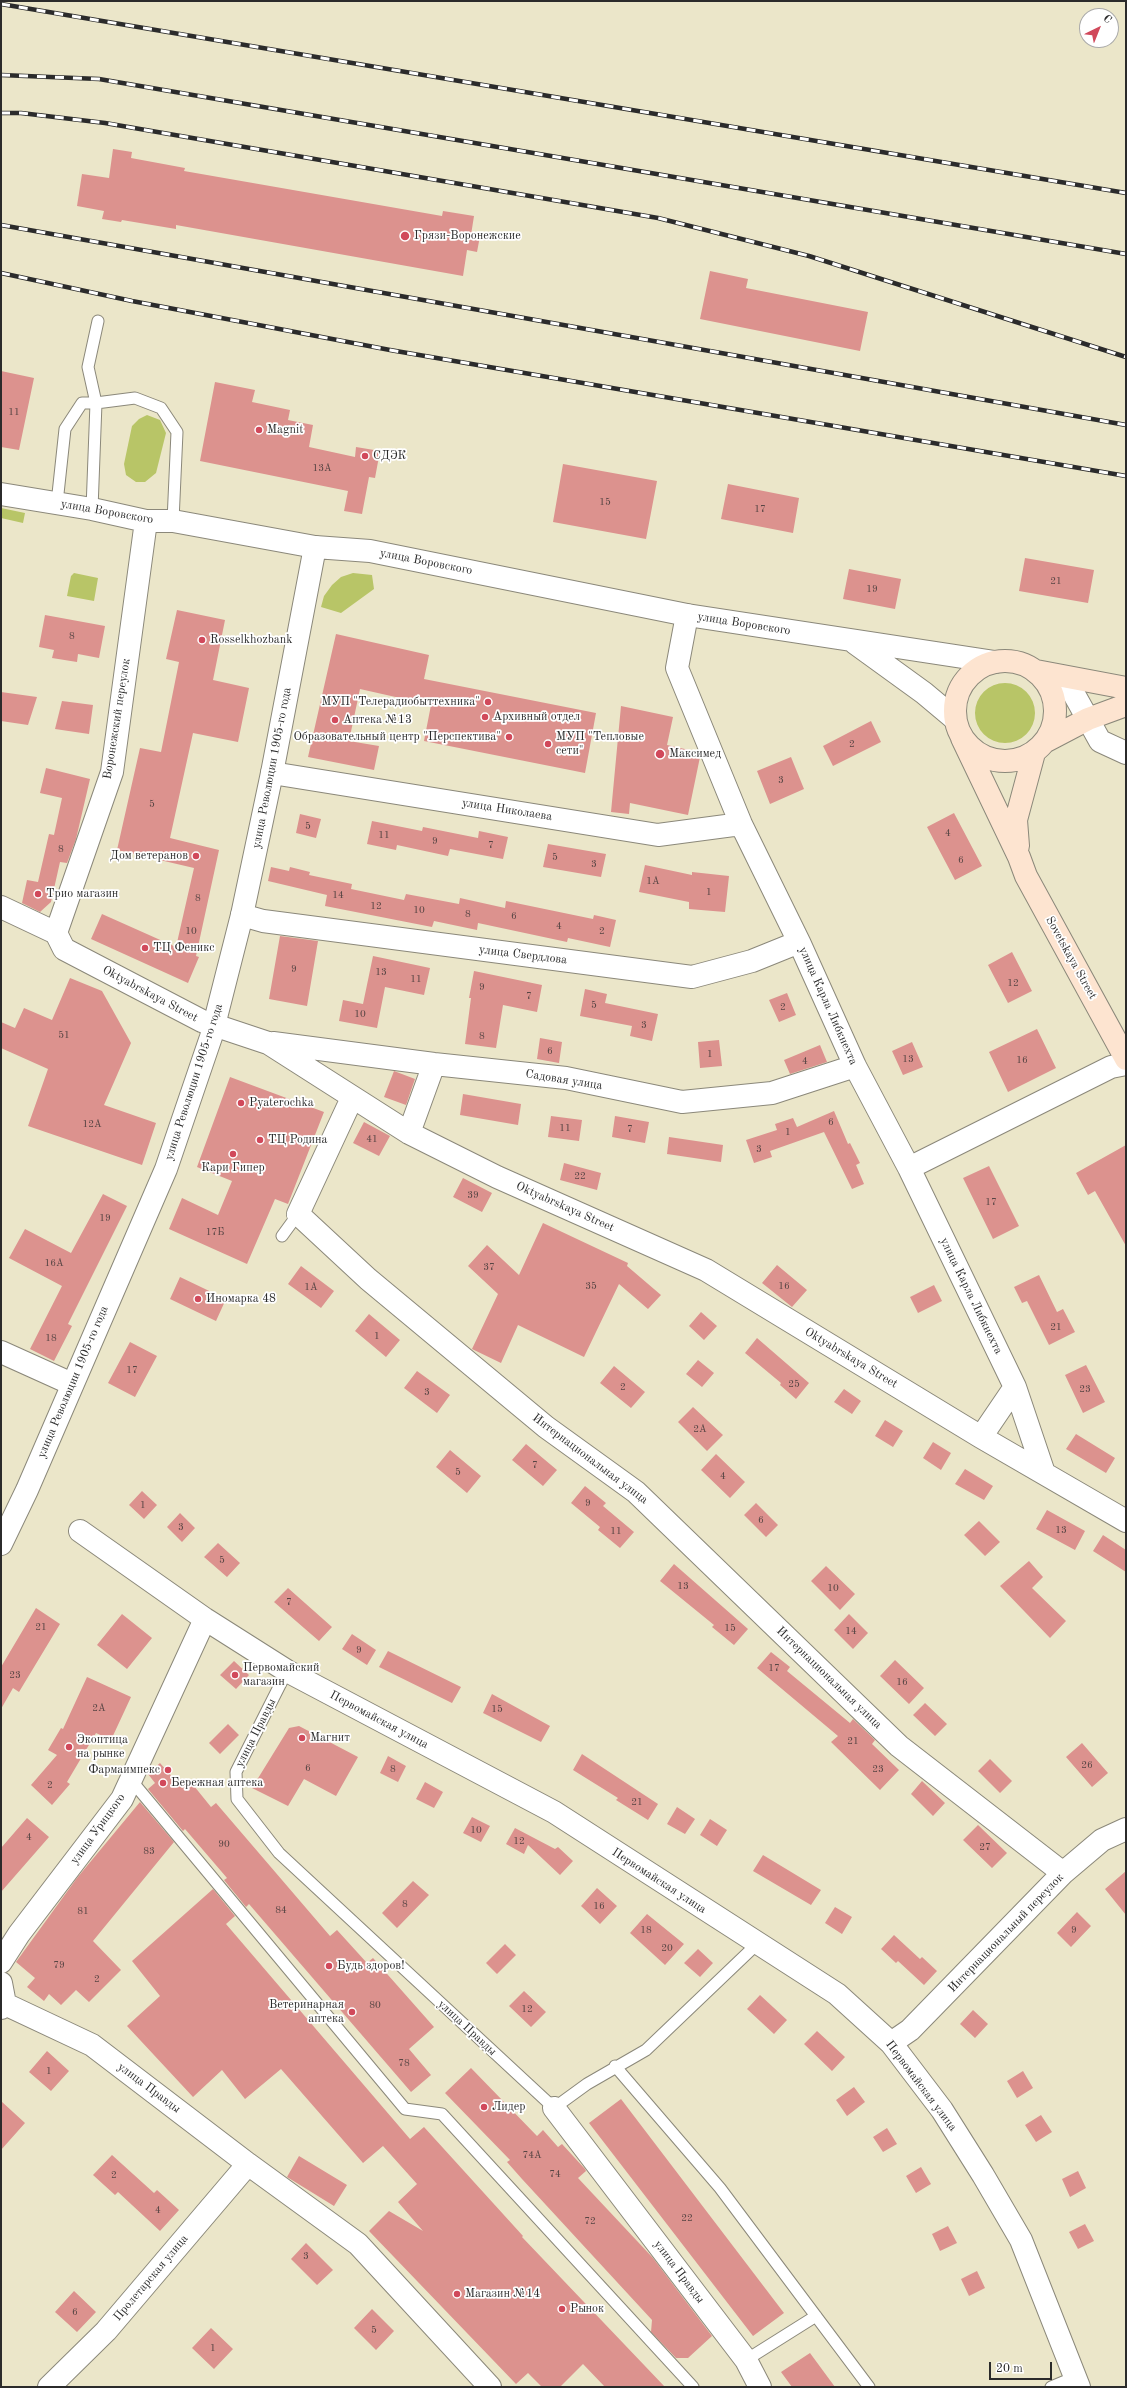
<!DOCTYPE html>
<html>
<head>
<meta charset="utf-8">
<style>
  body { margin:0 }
  #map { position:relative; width:1127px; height:2388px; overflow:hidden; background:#ebe6c9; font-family:"Old Standard TT",serif }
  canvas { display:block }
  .frame { position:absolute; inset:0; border:2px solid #2b2b2b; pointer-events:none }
  .north { position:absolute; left:1079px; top:8px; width:40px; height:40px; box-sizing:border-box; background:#fff; border:1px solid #aaa; border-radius:50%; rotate:43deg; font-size:11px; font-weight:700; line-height:16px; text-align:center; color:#2b2b2b }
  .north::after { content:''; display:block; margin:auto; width:14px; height:18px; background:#d1495b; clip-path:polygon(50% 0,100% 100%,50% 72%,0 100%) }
  .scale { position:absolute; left:989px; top:2362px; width:63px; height:18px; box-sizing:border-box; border:2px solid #2b2b2b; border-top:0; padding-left:5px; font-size:12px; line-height:14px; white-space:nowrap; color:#2b2b2b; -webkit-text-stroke:3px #fff; paint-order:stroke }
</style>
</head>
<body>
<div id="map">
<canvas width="1127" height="2388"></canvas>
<div class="frame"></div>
<div class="north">С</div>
<div class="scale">20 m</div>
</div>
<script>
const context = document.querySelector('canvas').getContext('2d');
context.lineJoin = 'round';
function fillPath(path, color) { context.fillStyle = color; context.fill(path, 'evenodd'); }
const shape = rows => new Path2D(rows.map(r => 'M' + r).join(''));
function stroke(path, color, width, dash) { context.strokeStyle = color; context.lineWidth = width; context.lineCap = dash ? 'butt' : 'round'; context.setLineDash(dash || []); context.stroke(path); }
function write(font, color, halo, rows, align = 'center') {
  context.font = font + ' "Old Standard TT",serif'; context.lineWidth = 3.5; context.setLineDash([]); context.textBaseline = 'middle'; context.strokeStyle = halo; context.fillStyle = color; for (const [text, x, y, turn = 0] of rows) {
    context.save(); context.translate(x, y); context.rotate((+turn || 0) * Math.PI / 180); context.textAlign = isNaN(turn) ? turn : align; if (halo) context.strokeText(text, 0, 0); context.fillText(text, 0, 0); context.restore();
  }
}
const green = shape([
  [147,415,160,420,166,433,156,473,145,482,136,482,126,475,124,464,132,426,139,419],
  [1,508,25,513,23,523,1,518],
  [74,573,98,578,94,601,67,596,71,576],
  [353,573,372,575,374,589,341,613,321,607,324,596,332,585,341,577],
  '975 713a30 30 0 1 1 60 0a30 30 0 1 1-60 0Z'
]);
const building = shape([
  [113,149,132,152,131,158,185,168,184,171,442,216,443,211,474,216,471,235,480,236,477,252,467,250,463,276,176,225,176,229,122,220,121,222,102,219,104,211,77,206,82,174,109,178],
  [710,271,748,279,746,288,868,312,860,351,700,319],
  [1,371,34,378,19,450,1,447],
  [215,382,255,390,252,402,290,410,288,420,313,425,309,447,355,457,356,447,380,451,375,478,369,477,362,514,344,511,348,491,200,461],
  [563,464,657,481,646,539,553,522],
  [728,484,799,498,793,533,721,519],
  [1025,558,1094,570,1088,603,1019,591],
  [849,569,901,579,895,609,843,599],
  [177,610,225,620,213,680,249,688,238,742,193,733,170,838,219,850,196,956,199,957,188,983,91,939,102,914,176,947,194,868,117,850,140,748,161,752,179,662,166,659],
  [45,615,105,626,99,658,78,654,77,662,52,658,54,650,39,647],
  [336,634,429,655,424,679,596,713,585,773,424,741,431,705,360,689,349,741,379,746,374,770,308,757],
  [1,692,37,697,28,725,1,721],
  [62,701,93,705,89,734,55,729],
  [621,706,673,717,667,745,698,752,700,757,688,815,630,803,629,814,611,812],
  [871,721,881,742,833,766,823,746],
  [791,757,804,789,770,804,757,771],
  [46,768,90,779,76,839,67,863,60,862,51,902,40,912,22,903,27,880,38,882,49,834,54,835,62,798,40,793],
  [954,813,982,866,955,880,927,827],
  [300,814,321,819,316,838,296,833],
  [372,821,422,831,423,827,478,838,479,831,508,837,503,859,450,849,448,856,397,845,396,850,367,844],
  [548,844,606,854,601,877,543,867],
  [645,865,692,875,692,872,729,876,725,912,689,909,689,902,639,892],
  [271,867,289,871,290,867,310,872,309,875,352,884,351,889,404,900,406,894,459,904,460,898,505,908,506,901,593,919,594,915,616,920,610,947,568,938,567,942,478,923,477,930,434,921,432,927,325,906,327,895,268,881],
  [280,936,318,941,307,1006,269,999],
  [1012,952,1032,991,1008,1003,988,965],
  [373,956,430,968,424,995,385,987,377,1028,339,1021,343,1000,363,1004],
  [474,971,542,985,537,1012,503,1005,496,1048,465,1044,471,998,469,998],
  [70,978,102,991,131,1043,104,1105,156,1123,142,1165,28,1126,48,1069,1,1048,1,1022,15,1028,24,1008,52,1020],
  [585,989,607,994,605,1003,658,1014,652,1041,630,1036,632,1026,580,1016],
  [787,993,796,1015,779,1022,769,1000],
  [1037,1029,1056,1068,1008,1092,989,1052],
  [540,1038,562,1042,559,1063,537,1059],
  [719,1040,722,1066,700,1068,698,1042],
  [912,1042,923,1067,903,1075,892,1051],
  [820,1045,827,1062,790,1074,784,1060],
  [394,1071,415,1079,406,1105,384,1097],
  [230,1077,324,1112,288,1204,275,1199,247,1264,169,1229,182,1198,218,1215,232,1181,197,1167],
  [463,1094,521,1104,518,1125,460,1115],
  [834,1111,848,1144,850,1143,860,1163,856,1165,864,1184,852,1189,824,1132,770,1151,772,1157,754,1163,746,1140,777,1130,775,1124,793,1118,797,1127],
  [551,1116,582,1120,579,1141,548,1137],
  [615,1116,649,1122,645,1143,612,1137],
  [364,1122,390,1136,379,1156,353,1143],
  [669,1137,723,1145,721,1162,667,1154],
  [1126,1145,1126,1246,1095,1191,1088,1195,1076,1173],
  [564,1163,601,1173,597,1190,560,1180],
  [989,1166,1019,1226,993,1239,963,1178],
  [463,1178,492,1193,482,1212,453,1197],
  [103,1194,127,1206,68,1324,72,1326,54,1361,30,1349,62,1286,9,1258,25,1229,71,1253],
  [543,1223,628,1263,627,1266,661,1295,648,1309,619,1284,584,1357,518,1325,501,1363,472,1349,498,1294,468,1266,487,1245,519,1275],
  [777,1265,807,1290,792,1307,762,1283],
  [301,1266,334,1291,321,1308,288,1284],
  [1039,1275,1057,1312,1063,1309,1075,1332,1049,1345,1027,1301,1022,1303,1014,1287],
  [180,1277,226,1299,216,1321,170,1299],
  [934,1285,942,1301,918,1313,910,1297],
  [701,1312,717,1326,704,1340,689,1326],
  [369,1314,400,1340,386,1357,355,1331],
  [757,1338,809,1383,796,1399,780,1385,781,1383,745,1353],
  [130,1342,157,1356,135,1397,108,1383],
  [698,1360,714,1373,702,1387,686,1374],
  [1086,1365,1105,1402,1083,1413,1065,1375],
  [614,1366,645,1392,631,1408,600,1383],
  [417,1371,450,1395,437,1413,404,1388],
  [844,1389,861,1401,852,1414,834,1402],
  [693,1407,723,1435,707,1451,678,1422],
  [885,1420,903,1431,893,1447,875,1436],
  [1076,1434,1115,1458,1106,1473,1066,1449],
  [933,1442,951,1453,941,1470,923,1458],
  [526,1444,557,1470,543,1486,512,1460],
  [450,1450,481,1476,467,1493,436,1467],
  [716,1454,745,1482,730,1498,701,1470],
  [965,1469,993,1486,984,1500,955,1484],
  [585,1486,606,1503,603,1506,634,1532,620,1548,598,1530,600,1527,571,1503],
  [142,1491,157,1505,144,1519,129,1505],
  [756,1503,778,1525,766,1537,744,1515],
  [1047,1510,1085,1531,1075,1550,1036,1529],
  [180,1513,195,1528,182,1542,167,1527],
  [979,1521,1000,1542,985,1556,964,1535],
  [1103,1535,1126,1550,1126,1572,1093,1551],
  [218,1543,240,1563,227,1577,204,1557],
  [1029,1561,1043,1577,1032,1588,1066,1621,1050,1638,1000,1586],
  [674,1564,748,1629,734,1645,712,1627,714,1625,660,1581],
  [826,1566,855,1594,840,1610,811,1581],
  [288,1588,332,1627,319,1641,274,1602],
  [36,1608,60,1624,19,1692,13,1688,1,1709,1,1667],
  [122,1614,152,1638,127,1669,97,1645],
  [849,1614,868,1633,853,1649,834,1630],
  [352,1634,376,1650,367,1665,342,1649],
  [388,1651,461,1687,452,1703,379,1667],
  [771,1652,790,1667,787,1671,850,1723,853,1719,875,1740,872,1744,899,1770,880,1790,831,1742,838,1736,757,1668],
  [895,1660,924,1688,909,1704,880,1676],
  [234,1661,249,1675,236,1689,220,1675],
  [87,1677,131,1697,111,1740,96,1733,67,1782,70,1784,52,1805,31,1785,57,1755,48,1750,61,1728,63,1729],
  [492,1694,550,1726,541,1742,483,1713],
  [925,1703,947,1724,935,1736,913,1715],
  [228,1724,239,1735,220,1754,209,1743],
  [299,1726,358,1757,336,1796,304,1779,288,1806,252,1788,289,1728],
  [1082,1743,1108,1773,1092,1787,1066,1757],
  [582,1754,658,1804,648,1820,616,1800,618,1798,573,1770],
  [388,1756,406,1766,398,1782,380,1773],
  [990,1759,1012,1781,1000,1793,978,1771],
  [160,1763,182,1788,190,1781,211,1807,216,1803,330,1936,337,1930,367,1963,373,1958,434,2027,409,2049,431,2075,411,2092,249,1904,246,1907,224,1880,227,1878,185,1829,183,1831,148,1789,155,1783,148,1774],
  [922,1781,945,1803,933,1816,911,1794],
  [425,1782,443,1792,434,1808,416,1799],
  [140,1802,174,1842,93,1941,121,1970,89,2002,76,1990,61,2005,49,1994,44,2001,27,1987,35,1978,16,1962,77,1878],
  [677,1807,695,1819,685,1834,667,1824],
  [472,1817,490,1826,481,1842,463,1833],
  [27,1818,49,1837,1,1892,1,1848],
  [710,1819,727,1830,717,1846,700,1835],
  [978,1825,1007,1853,992,1868,963,1840],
  [515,1828,555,1849,558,1847,573,1861,560,1875,528,1845,524,1854,506,1844],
  [763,1855,821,1890,811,1905,753,1871],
  [1126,1871,1126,1915,1105,1889],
  [413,1881,429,1895,397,1928,382,1913],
  [597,1888,617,1906,600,1924,581,1906],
  [213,1889,235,1916,226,1924,410,2139,424,2127,523,2236,522,2237,665,2387,605,2387,583,2364,560,2387,542,2387,528,2373,516,2384,369,2231,389,2211,423,2231,398,2202,417,2184,383,2146,363,2163,281,2069,245,2099,222,2070,193,2097,127,2026,160,1996,132,1961],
  [835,1907,852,1917,842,1934,825,1923],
  [1077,1912,1091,1926,1071,1947,1057,1933],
  [647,1914,684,1944,665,1965,630,1933],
  [894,1935,920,1959,922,1957,937,1971,924,1985,898,1961,896,1963,881,1949],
  [505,1944,516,1955,497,1974,486,1963],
  [698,1949,713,1963,700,1977,684,1963],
  [524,1991,546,2012,531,2027,509,2006],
  [760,1995,787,2020,774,2034,747,2009],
  [973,2010,988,2024,975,2038,960,2024],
  [817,2031,845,2057,832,2071,804,2044],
  [47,2051,69,2071,51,2091,29,2072],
  [471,2068,537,2136,543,2130,558,2147,562,2144,585,2169,586,2171,578,2178,653,2258,712,2336,688,2358,676,2358,651,2332,652,2320,522,2179,507,2162,510,2160,445,2093],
  [1023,2071,1033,2088,1017,2098,1007,2081],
  [854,2087,865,2102,847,2116,836,2100],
  [621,2099,784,2313,753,2336,589,2123],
  [1,2101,25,2123,1,2150],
  [1041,2115,1052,2132,1036,2142,1025,2125],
  [887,2128,897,2144,883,2152,873,2137],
  [112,2155,154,2193,157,2190,179,2210,160,2231,118,2192,115,2195,93,2175],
  [299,2156,347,2185,334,2206,287,2177],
  [921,2167,931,2184,916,2193,906,2176],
  [1078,2171,1086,2188,1070,2197,1062,2179],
  [1085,2224,1094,2241,1078,2249,1069,2232],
  [948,2226,957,2243,940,2251,932,2234],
  [306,2243,333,2270,317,2285,291,2259],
  [977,2271,985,2288,969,2296,961,2279],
  [74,2291,96,2312,77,2332,55,2312],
  [372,2309,394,2331,376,2350,354,2328],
  [211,2328,233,2349,214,2369,192,2348],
  [810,2353,835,2387,792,2387,781,2372]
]);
const service = shape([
  [57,503,65,429,82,403,96,403,88,367,98,321],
  [92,509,96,403,135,398,161,408,177,432,173,521],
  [282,1236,298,1214],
  [287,1671,236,1772,237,1799,279,1853,554,2108,587,2084,646,2050,757,1944],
  [131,1780,405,2109,442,2114,693,2387],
  [615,2066,720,2188,869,2387],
  [746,2360,816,2316],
  [1051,2387,1075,2377]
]);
const minor = shape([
  [1,494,92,509,146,521,173,521,315,547],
  [687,615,677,668,741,824,799,942,855,1066,909,1168,1015,1387],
  [1065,678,1100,741,1126,753],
  [272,773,658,835,741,824],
  [1,907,56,933,64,949,202,1021,268,1043,409,1133,497,1177,706,1270,981,1437,1126,1521],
  [242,915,263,921,692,977,752,961,799,942],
  [56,933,112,772,146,521],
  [273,1043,434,1064,566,1078,682,1102,772,1093,855,1066],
  [352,1098,298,1214,368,1279,546,1427,636,1492,899,1746,1063,1873],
  [409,1133,434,1064],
  [909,1168,1111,1067,1126,1064],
  [1,1352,72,1384],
  [981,1437,1015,1387,1044,1473],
  [80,1531,205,1619,287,1671,554,1812,837,1994,891,2043,942,2110,983,2175,1021,2240,1079,2387],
  [1,1962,19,1934,122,1799,205,1619],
  [1,1983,5,2004,1,2008],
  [5,2004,92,2045,248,2164,358,2244,490,2387],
  [891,2043,910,2030,1063,1873,1102,1840,1126,1829],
  [554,2108,746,2360,760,2387],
  [49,2387,106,2331,248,2164]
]);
const tertiary = shape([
  [855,643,924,693,955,719],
  [1,1544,27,1490,166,1169,211,1037,242,915,272,773,315,547,370,551,687,615,995,662]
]);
const secondary = shape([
  '955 711a50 50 0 1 1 100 0a50 50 0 1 1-100 0Z',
  [1036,671,1126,688],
  [962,738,1019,857,1026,876,1126,1059],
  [1046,741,1088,719,1126,705],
  [1018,846,1016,820,1034,753]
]);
const rail = shape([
  [1,4,1126,193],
  [1,75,99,79,1126,254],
  [1,113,21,113,105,123,658,218,809,256,1126,357],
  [1,225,1126,425],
  [1,273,132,301,390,350,1126,476]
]);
const markers = [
  [405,236,5,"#d1495b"],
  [259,430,4,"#d1495b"],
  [365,456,4,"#d1495b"],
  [202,640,4,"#d1495b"],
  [488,702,4,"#d1495b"],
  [485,717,4,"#d1495b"],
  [335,720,4,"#d1495b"],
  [509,737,4,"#d1495b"],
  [548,744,4,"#d1495b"],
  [660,754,5,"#d1495b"],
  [196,856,4,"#d1495b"],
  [38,894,4,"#d1495b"],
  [145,948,4,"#d1495b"],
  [241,1103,4,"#d1495b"],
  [260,1140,4,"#d1495b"],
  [233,1154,4,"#d1495b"],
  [198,1299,4,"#d1495b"],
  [235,1675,4,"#d1495b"],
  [302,1738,4,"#d1495b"],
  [69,1747,4,"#d1495b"],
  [168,1770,4,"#d1495b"],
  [163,1783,4,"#d1495b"],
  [329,1966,4,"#d1495b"],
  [352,2012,4,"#d1495b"],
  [484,2107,4,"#d1495b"],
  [457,2294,4,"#d1495b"],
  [562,2309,4,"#d1495b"]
];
const numberNames = [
  ["11",14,412],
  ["13А",322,468],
  ["15",605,502],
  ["17",760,509],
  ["21",1056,581],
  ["19",872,589],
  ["8",72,636],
  ["2",852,744],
  ["3",781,780],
  ["5",152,804],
  ["5",308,826],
  ["4",948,833],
  ["11",384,835],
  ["9",435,841],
  ["7",491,845],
  ["8",61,849],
  ["5",555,857],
  ["6",961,860],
  ["3",594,864],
  ["1А",653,881],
  ["1",709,892],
  ["14",338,895],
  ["8",198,898],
  ["12",376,906],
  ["10",419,910],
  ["8",468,914],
  ["6",514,916],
  ["4",559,926],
  ["10",191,931],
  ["2",602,931],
  ["9",294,969],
  ["13",381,972],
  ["11",416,979],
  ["12",1013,983],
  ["9",482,987],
  ["7",529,996],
  ["5",594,1005],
  ["2",783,1007],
  ["10",360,1014],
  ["3",644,1025],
  ["51",64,1035],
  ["8",482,1036],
  ["6",550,1051],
  ["1",710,1054],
  ["13",908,1059],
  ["16",1022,1060],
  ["4",805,1061],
  ["6",831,1122],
  ["12А",92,1124],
  ["11",565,1128],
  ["7",630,1129],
  ["1",788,1132],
  ["41",372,1139],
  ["3",759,1149],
  ["22",580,1176],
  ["39",473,1195],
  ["17",991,1202],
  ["19",105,1218],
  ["17Б",215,1232],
  ["16А",54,1263],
  ["37",489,1267],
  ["35",591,1286],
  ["16",784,1286],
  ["1А",311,1287],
  ["21",1056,1327],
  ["1",377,1336],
  ["18",51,1338],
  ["17",132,1370],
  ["25",794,1384],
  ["2",623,1387],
  ["23",1085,1389],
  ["3",427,1392],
  ["2А",700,1429],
  ["7",535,1465],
  ["5",458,1472],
  ["4",723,1476],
  ["9",588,1503],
  ["1",143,1505],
  ["6",761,1520],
  ["3",181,1527],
  ["13",1061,1530],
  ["11",616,1531],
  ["5",222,1560],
  ["13",683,1586],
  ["10",833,1588],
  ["7",289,1602],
  ["21",41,1627],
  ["15",730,1628],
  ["14",851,1631],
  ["9",359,1650],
  ["17",774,1668],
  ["23",15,1675],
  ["16",902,1682],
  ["2А",99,1708],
  ["15",497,1709],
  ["21",853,1741],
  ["26",1087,1765],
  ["6",308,1768],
  ["8",393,1769],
  ["23",878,1769],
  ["2",50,1785],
  ["21",637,1802],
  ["10",476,1830],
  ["4",29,1837],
  ["12",519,1841],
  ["90",224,1844],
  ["27",985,1847],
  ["83",149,1851],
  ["8",405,1904],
  ["16",599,1906],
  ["84",281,1910],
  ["81",83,1911],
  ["18",646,1930],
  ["9",1074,1930],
  ["20",667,1948],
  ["79",59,1965],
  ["2",97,1979],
  ["80",375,2005],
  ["12",527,2009],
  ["78",404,2063],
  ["1",49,2071],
  ["74А",532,2155],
  ["74",555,2174],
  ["2",114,2175],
  ["4",158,2210],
  ["22",687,2218],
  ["72",590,2221],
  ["3",306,2256],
  ["6",75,2312],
  ["5",374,2330],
  ["1",213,2348]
];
const poiNames = [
  ["Грязи-Воронежские",414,236],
  ["Magnit",267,430],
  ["СДЭК",373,456],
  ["Rosselkhozbank",210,640],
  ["МУП \"Телерадиобыттехника\"",480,702,"right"],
  ["Архивный отдел",493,717],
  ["Аптека №13",343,720],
  ["Образовательный центр \"Перспектива\"",501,737,"right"],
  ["МУП \"Тепловые",556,737],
  ["сети\"",556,751],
  ["Максимед",669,754],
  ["Дом ветеранов",188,856,"right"],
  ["Трио магазин",46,894],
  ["ТЦ Феникс",153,948],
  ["Pyaterochka",249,1103],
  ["ТЦ Родина",268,1140],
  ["Кари Гипер",233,1168,"center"],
  ["Иномарка 48",206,1299],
  ["Первомайский",243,1668],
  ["магазин",243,1682],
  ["Магнит",310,1738],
  ["Экоптица",77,1740],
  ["на рынке",77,1754],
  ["Фармаимпекс",160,1770,"right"],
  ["Бережная аптека",171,1783],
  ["Будь здоров!",337,1966],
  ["Ветеринарная",344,2005,"right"],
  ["аптека",344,2019,"right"],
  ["Лидер",492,2107],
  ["Магазин №14",465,2294],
  ["Рынок",570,2309]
];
const streetNames = [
  ["улица Воровского",107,512,10],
  ["улица Воровского",426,562,11],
  ["улица Воровского",744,624,9],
  ["Воронежский переулок",117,719,-81],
  ["улица Революции 1905-го года",272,768,-79],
  ["улица Николаева",507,810,9],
  ["улица Свердлова",523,955,7],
  ["Sovetskaya Street",1071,958,61],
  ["Oktyabrskaya Street",150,994,28],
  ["улица Карла Либкнехта",828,1006,66],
  ["Садовая улица",564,1080,9],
  ["улица Революции 1905-го года",194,1082,-72],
  ["Oktyabrskaya Street",565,1207,24],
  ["улица Карла Либкнехта",971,1296,64],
  ["Oktyabrskaya Street",851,1358,31],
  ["улица Революции 1905-го года",73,1382,-67],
  ["Интернациональная улица",590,1459,37],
  ["Интернациональная улица",829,1678,44],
  ["Первомайская улица",379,1720,28],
  ["улица Правды",256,1733,-63],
  ["улица Урицкого",98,1829,-54],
  ["Первомайская улица",659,1881,33],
  ["Интернациональный переулок",1006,1933,-46],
  ["улица Правды",467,2028,43],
  ["Первомайская улица",921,2086,53],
  ["улица Правды",149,2088,37],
  ["улица Правды",679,2272,53],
  ["Пролетарская улица",151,2278,-50]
];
fillPath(green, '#b8c567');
fillPath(building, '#dc928e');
stroke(service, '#8b887a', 13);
stroke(minor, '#8b887a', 24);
stroke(tertiary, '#8b887a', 24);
stroke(secondary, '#8b887a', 24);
stroke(service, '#fff', 11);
stroke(minor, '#fff', 22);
stroke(tertiary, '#fff', 22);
stroke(secondary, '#fde4d0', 22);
stroke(rail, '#2b2b2b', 4.5);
stroke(rail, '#fff', 3, [9]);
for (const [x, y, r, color] of markers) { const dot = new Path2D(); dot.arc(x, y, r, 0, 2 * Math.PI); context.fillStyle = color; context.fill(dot); stroke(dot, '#fff', 1.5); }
write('10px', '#574544', null, numberNames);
write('12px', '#2b2b2b', '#fff', poiNames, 'left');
write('12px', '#2b2b2b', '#fff', streetNames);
</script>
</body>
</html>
